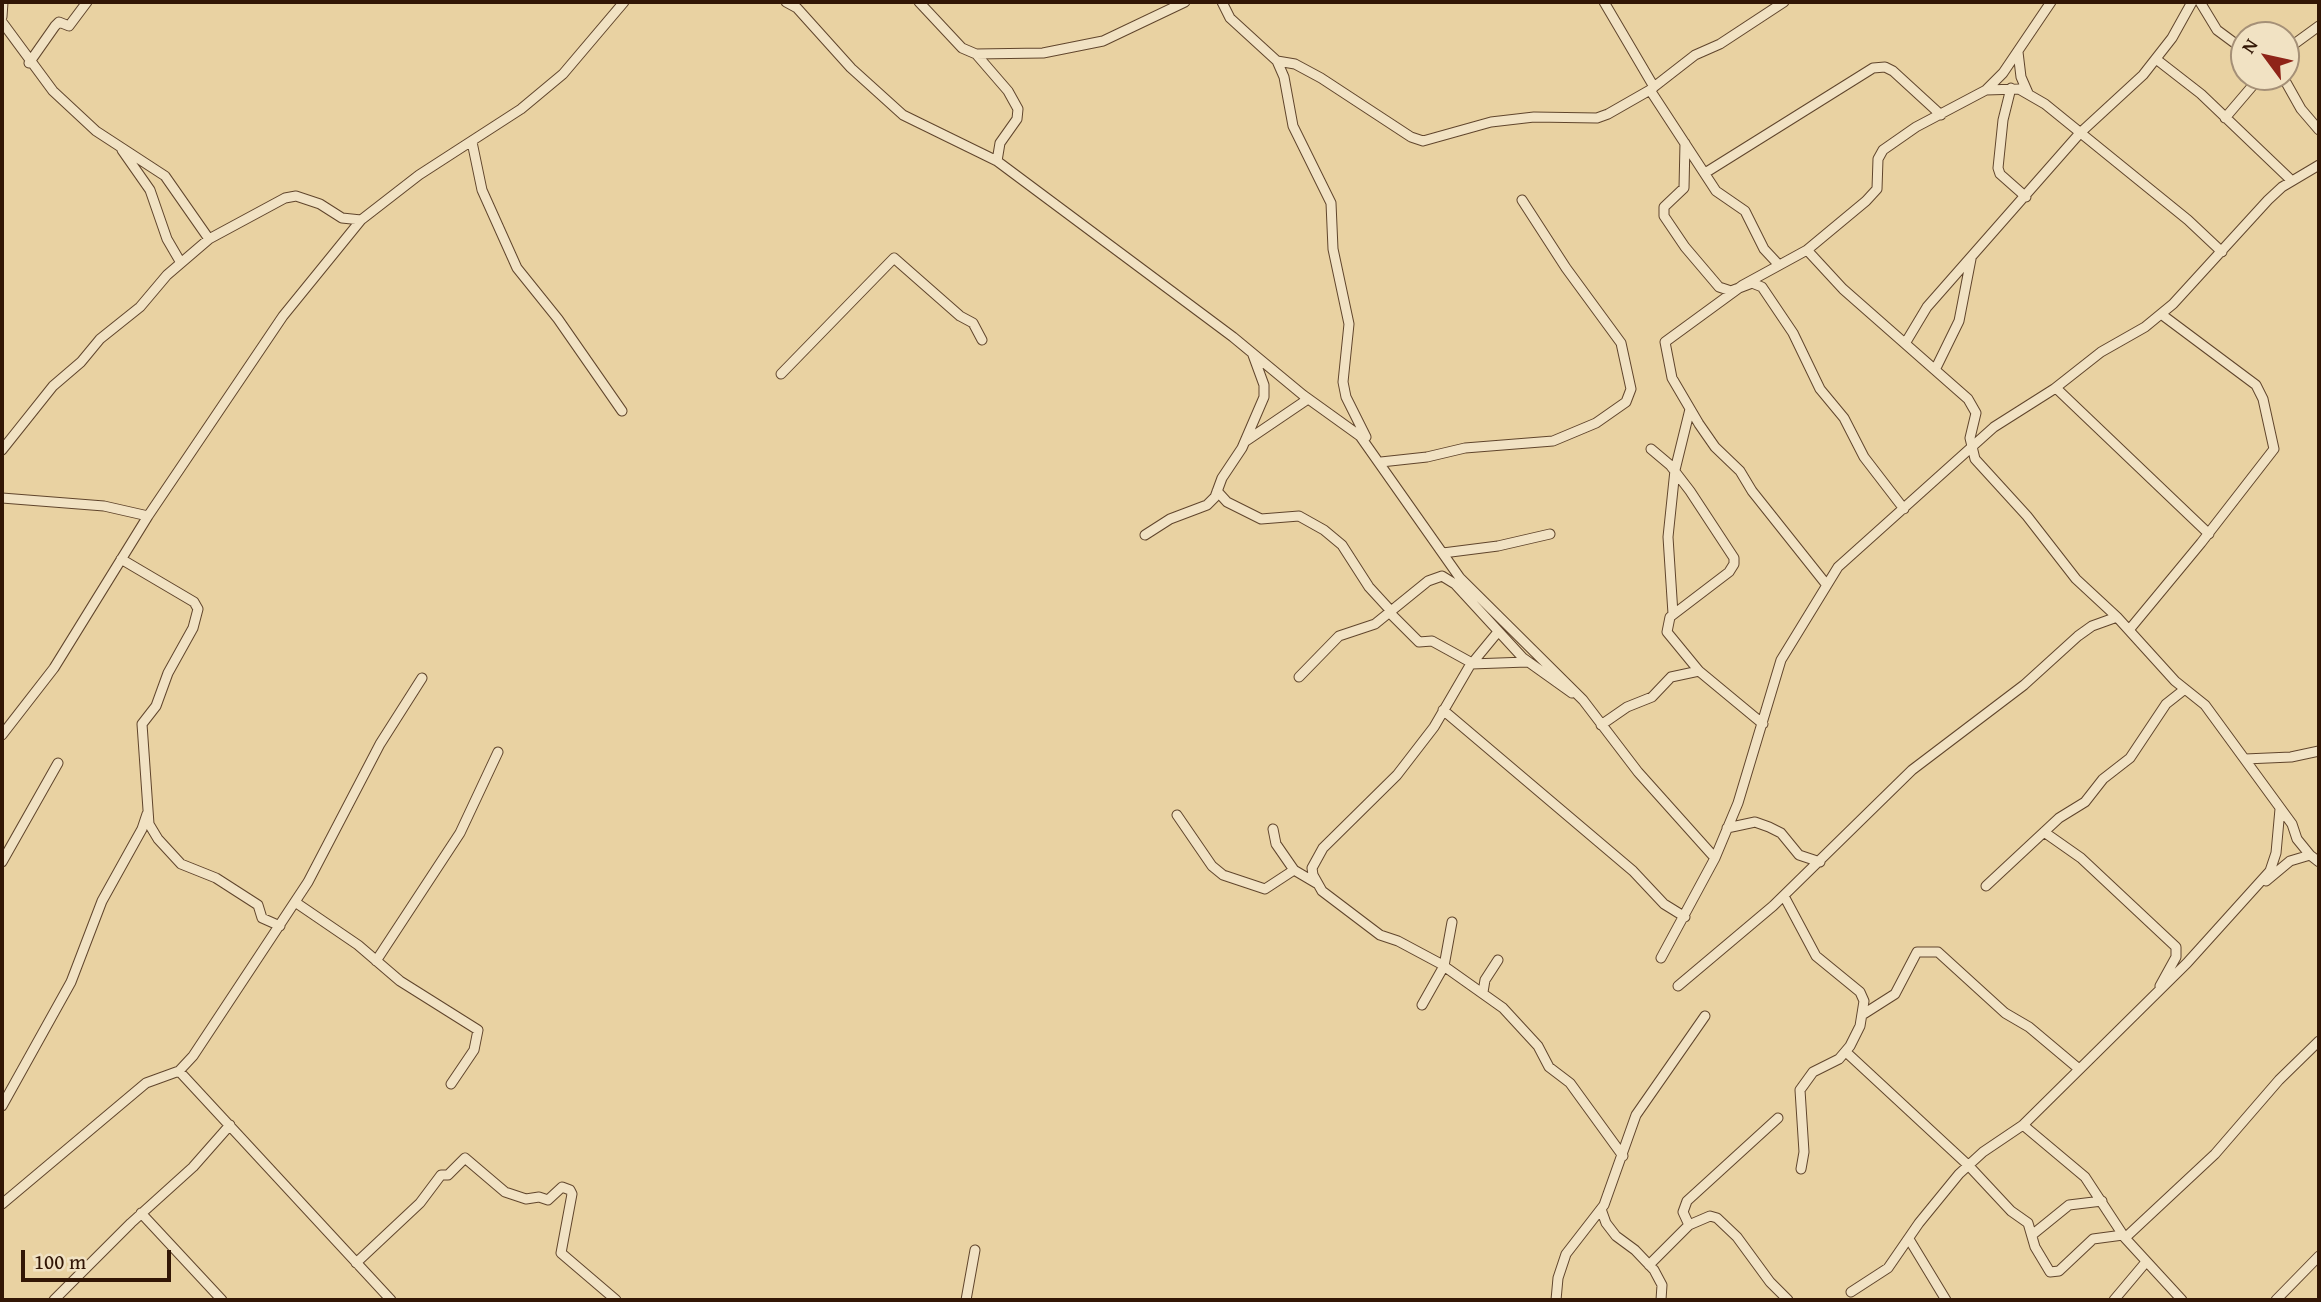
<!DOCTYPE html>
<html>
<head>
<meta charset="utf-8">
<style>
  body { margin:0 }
  #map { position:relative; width:2321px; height:1302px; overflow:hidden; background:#e9d2a2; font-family:"Gentium Book Plus",serif }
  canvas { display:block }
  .frame { position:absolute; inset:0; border:4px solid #321605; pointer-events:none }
  .north { position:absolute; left:2230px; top:21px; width:70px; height:70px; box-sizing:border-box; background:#f1e2c3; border:2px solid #a59077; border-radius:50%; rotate:303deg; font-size:19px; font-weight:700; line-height:28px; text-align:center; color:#321605 }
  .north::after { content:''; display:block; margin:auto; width:24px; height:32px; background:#8f2418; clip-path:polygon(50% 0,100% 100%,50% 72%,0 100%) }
  .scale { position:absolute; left:21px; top:1250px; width:150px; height:32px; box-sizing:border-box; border:4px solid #321605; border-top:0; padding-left:9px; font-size:21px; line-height:24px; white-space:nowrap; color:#321605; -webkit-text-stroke:5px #f1e2c3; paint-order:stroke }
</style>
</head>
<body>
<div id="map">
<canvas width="2321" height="1302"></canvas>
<div class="frame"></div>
<div class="north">N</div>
<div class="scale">100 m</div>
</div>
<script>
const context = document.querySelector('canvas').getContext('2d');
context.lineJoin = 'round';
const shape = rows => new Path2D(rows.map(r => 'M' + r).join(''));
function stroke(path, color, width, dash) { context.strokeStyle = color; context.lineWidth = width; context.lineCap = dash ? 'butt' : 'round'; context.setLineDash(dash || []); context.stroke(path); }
const street = shape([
  [786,2,797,8,851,68,903,115,997,161,1233,337,1303,395,1360,436,1460,578,1583,700,1638,772,1715,858],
  [919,2,962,48,976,54,1043,53,1103,41,1185,2],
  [1222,2,1230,18,1277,61,1295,64,1321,78,1411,137,1423,141,1491,122,1534,117,1597,118,1608,114,1650,90,1695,55,1720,44,1784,2],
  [1604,2,1654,87],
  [2200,2,2217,30,2244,50],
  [2,17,3,2],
  [2,22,53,91,96,131,165,176,209,239],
  [2286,50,2319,26],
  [2018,52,2021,77,2028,93],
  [976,54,1008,91,1018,109,1017,119,1000,143,997,161],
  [2156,59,2201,94,2292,181],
  [1277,61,1284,77,1293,126,1331,203,1333,249,1349,324,1343,382,1346,397,1366,437],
  [29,63,55,26,59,22,69,26,87,2],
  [2283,77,2301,109,2319,130],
  [2011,88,2003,120,1998,168,2000,174,2026,197],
  [1650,90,1716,191,1745,211,1764,249,1778,264],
  [1986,90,2019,89,2045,104,2188,220,2222,252],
  [2225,118,2260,77],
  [472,142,482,190,517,268,558,319,622,411],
  [1685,143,1684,188,1664,207,1664,216,1685,247,1719,287,1731,291,1752,283,1762,287,1793,333,1820,389,1844,418,1864,457,1904,509],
  [122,150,150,190,167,239,181,263],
  [1705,173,1873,68,1885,67,1893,71,1941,115],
  [1807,250,1843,289,1968,399,1976,413,1970,438,1975,459,2027,516,2076,579,2117,617,2175,681,2205,705,2292,824,2297,839,2310,855,2319,862],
  [1906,342,1927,307,2080,133,2143,75,2172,38,2192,2],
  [1935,370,1959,321,1971,259],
  [781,374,894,258,960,316,973,323,982,340],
  [2056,388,2209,534],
  [1246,441,1308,399],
  [1651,449,1670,465,1690,491,1734,558,1734,564,1729,572,1670,617,1667,632,1699,671,1763,724],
  [2,450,53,386,81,362,100,339,140,307,167,275,209,239,285,198,296,196,320,204,342,218,361,220],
  [1381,462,1427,457,1465,448,1553,441,1596,423,1626,402,1631,389,1621,343,1566,268,1522,200],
  [1217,491,1227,502,1261,519,1299,516,1324,530,1342,545,1369,587,1391,611],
  [2,498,104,506,148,516],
  [1145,535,1170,519,1207,505,1215,497,1222,478,1242,448,1264,397,1264,385,1253,355],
  [1443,553,1498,546,1550,534],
  [121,559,194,602,198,609,193,628,168,673,156,706,142,724,149,824,158,839,181,864,216,878,258,905,262,918,280,926],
  [1826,584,1752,491,1740,471,1715,447,1699,424,1672,378,1665,342,1743,285,1807,250,1866,201,1877,189,1878,159,1883,150,1916,127,1986,90,2003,73,2051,2],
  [1389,612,1419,642,1432,641,1472,663],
  [1673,614,1668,537,1675,470,1690,409],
  [2129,630,2201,543,2274,449,2263,399,2256,385,2161,314],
  [1497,633,1469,667,1434,727,1397,775,1323,848,1312,868,1313,875,1322,891,1380,935,1398,941,1441,964,1503,1008,1538,1046,1549,1067,1570,1083,1623,1156],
  [1471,664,1527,662],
  [1299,677,1339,636,1375,624,1428,581,1442,576,1455,584,1523,658,1572,693],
  [1443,710,1633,871,1664,904,1685,917],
  [1601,725,1627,707,1652,697,1671,677,1699,671],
  [2,735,54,668,148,516,283,316,361,220,419,175,521,109,563,74,624,2],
  [2245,759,2291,757,2319,751],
  [1177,815,1212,866,1223,875,1265,889,1294,870,1316,883],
  [1727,828,1755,822,1769,827,1781,833,1799,855,1820,862],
  [1273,829,1276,844,1294,870],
  [2044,832,2081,858,2176,947,2176,957,2160,986],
  [2,862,58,763],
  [2266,881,2290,861,2310,855],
  [1986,886,2059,818,2085,802,2103,779,2130,758,2166,704,2185,689],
  [1784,896,1816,956,1860,992,1864,1001,1860,1026,1850,1046,1839,1059,1813,1072,1800,1090,1804,1152,1801,1169],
  [295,902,358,945,400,981,478,1030,474,1050,451,1084],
  [1661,958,1715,858,1738,803,1781,660,1838,567,1994,427,2054,389,2101,352,2145,327,2173,304,2268,200,2282,187,2319,165],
  [376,961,460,833,498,752],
  [1678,986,1773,906,1912,770,2024,685,2078,636,2092,626,2117,617],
  [1483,992,1485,980,1498,960],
  [1422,1005,1444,966,1452,922],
  [1862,1015,1895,994,1917,952,1938,952,2005,1013,2029,1027,2079,1069],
  [1846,1052,1969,1166,2011,1211,2028,1223,2035,1247,2050,1272,2059,1271,2093,1239,2123,1235],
  [179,1071,391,1300],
  [2,1106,71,982,102,901,142,829,147,814],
  [2023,1125,2085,1177,2125,1238,2182,1300],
  [2,1204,146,1083,179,1071,193,1056,308,882,380,744,422,678],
  [1601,1209,1606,1223,1616,1236,1635,1250,1654,1270,1662,1285,1661,1300],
  [141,1213,222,1300],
  [1689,1225,1683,1212,1687,1201,1778,1118],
  [2032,1235,2069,1205,2102,1201],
  [2125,1238,2215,1154,2279,1080,2319,1041],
  [1909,1239,1946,1300],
  [356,1263,420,1203,441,1175,448,1175,465,1158,505,1192,526,1199,539,1197,548,1200,562,1187,570,1190,572,1194,561,1253,616,1300],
  [1649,1265,1689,1225,1710,1216,1717,1218,1737,1237,1770,1282,1788,1300],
  [1851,1292,1888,1268,1919,1223,1959,1174,1983,1152,2023,1125,2187,963,2270,871,2276,853,2280,809],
  [54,1300,131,1223,193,1167,230,1125],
  [966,1300,975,1250],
  [1556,1300,1558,1278,1566,1254,1604,1205,1636,1115,1705,1016],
  [2114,1300,2146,1262],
  [2276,1300,2319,1256]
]);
stroke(street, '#60452c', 11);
stroke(street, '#f1e2c3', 9);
</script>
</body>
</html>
